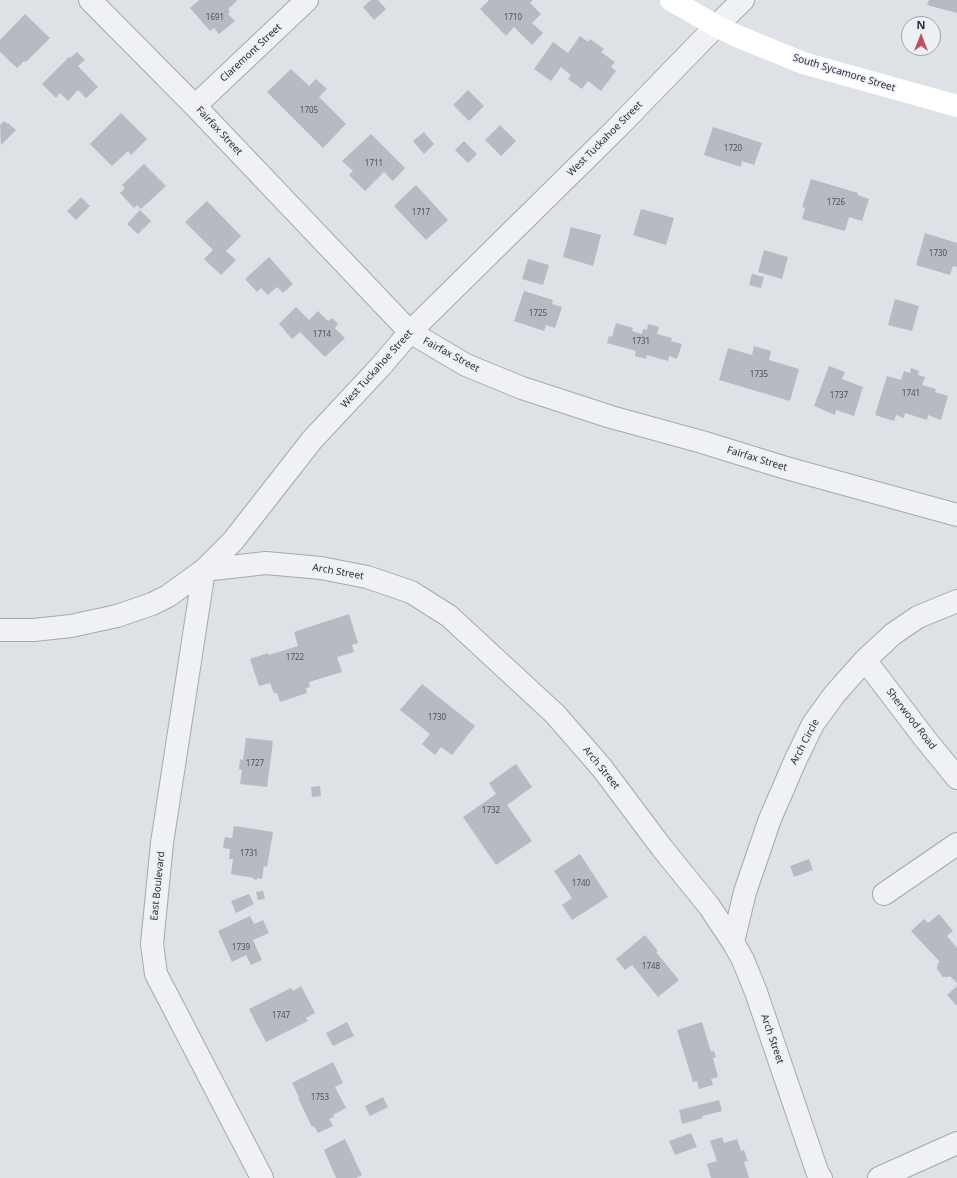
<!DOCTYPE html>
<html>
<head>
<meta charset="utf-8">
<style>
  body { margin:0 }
  #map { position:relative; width:957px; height:1178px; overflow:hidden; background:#dee1e6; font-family:"Noto Sans",sans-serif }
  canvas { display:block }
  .north { position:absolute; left:901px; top:16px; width:40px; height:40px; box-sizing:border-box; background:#edeff4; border:1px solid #9fa2aa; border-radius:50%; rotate:0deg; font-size:11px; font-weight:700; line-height:16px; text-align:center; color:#292e3b }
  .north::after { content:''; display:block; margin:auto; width:14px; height:18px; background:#be505a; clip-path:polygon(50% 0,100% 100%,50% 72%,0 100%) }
</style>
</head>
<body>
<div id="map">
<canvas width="957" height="1178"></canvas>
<div class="north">N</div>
</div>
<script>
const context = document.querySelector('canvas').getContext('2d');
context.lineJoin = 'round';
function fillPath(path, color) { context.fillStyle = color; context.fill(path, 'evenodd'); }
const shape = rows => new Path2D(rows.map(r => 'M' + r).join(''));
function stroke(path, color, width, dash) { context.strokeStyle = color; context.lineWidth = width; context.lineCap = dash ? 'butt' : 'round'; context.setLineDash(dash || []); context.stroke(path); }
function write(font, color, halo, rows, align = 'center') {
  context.font = font + ' "Noto Sans",sans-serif'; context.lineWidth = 3; context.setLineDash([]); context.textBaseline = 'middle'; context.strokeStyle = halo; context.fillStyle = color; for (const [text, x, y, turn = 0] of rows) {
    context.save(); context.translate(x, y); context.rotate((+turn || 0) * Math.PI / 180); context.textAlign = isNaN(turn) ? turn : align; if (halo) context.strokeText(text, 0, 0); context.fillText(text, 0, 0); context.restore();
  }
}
const building = shape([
  [199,0,236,0,237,1,228,9,230,12,228,14,235,21,219,34,214,28,210,31,190,8],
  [371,0,378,0,386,9,374,20,363,7],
  [489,0,533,0,530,3,541,14,532,23,543,33,532,45,514,27,506,36,480,9],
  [929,0,957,0,957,13,927,5],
  [25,14,50,38,26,62,24,61,17,68,0,52,0,40],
  [580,36,588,42,590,39,604,49,601,52,615,62,611,67,616,71,601,91,588,81,582,89,568,79,571,75,561,67,551,81,534,69,553,42,568,53],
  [77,52,85,60,78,66,98,87,86,98,78,90,68,101,60,93,56,98,42,84,69,57,70,58],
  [291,69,309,86,316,79,327,89,319,97,346,124,323,148,267,92],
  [468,90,484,106,469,121,453,105],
  [121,113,147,139,131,155,128,151,112,166,90,144],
  [4,121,7,124,8,123,16,130,1,145,0,125],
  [500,125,516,141,501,156,485,140],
  [713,127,762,143,754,165,742,161,741,167,704,155],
  [424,132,434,144,424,154,413,141],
  [371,134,405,168,393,181,384,172,365,191,349,175,353,171,342,161],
  [464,141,477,154,468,163,455,150],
  [144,164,166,186,141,209,137,205,134,208,120,193,125,188,122,185],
  [811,179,858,193,858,195,869,199,862,221,849,217,845,231,802,219,805,208,802,207],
  [416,185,448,220,426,240,394,206],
  [81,197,90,206,76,220,67,211],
  [207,201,241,236,226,251,236,260,221,275,204,259,213,250,185,222],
  [641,209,674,218,666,245,633,235],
  [140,210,151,221,138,234,127,224],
  [571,227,601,235,593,266,563,257],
  [925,233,957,243,957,267,953,266,950,275,916,265],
  [764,250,788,257,782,279,758,272],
  [269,257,293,284,283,293,277,287,268,295,261,288,257,292,245,279],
  [528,259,549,265,543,285,522,279],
  [752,274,764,277,761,288,749,285],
  [524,291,553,300,552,304,562,307,555,328,546,325,544,331,514,321],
  [895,299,919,306,912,331,888,325],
  [296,307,309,320,318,311,328,321,332,318,338,324,335,328,345,338,325,357,300,332,292,339,279,324],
  [616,323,633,328,632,331,642,334,643,329,647,330,648,324,659,327,657,334,672,338,671,341,682,344,677,359,669,356,668,361,647,355,646,359,635,356,636,351,607,343,609,336,612,337],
  [754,346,771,351,769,360,799,369,790,401,719,380,728,348,752,355],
  [829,366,845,372,842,379,863,387,854,416,836,410,835,415,814,406],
  [911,368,919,371,918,375,925,377,922,385,936,389,935,392,948,396,941,420,928,415,927,420,905,413,904,418,896,415,894,421,875,415,887,376,901,380,904,371,910,373],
  [349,614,358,643,352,645,354,652,337,657,342,672,309,682,310,687,306,688,307,693,280,702,277,693,274,693,270,683,259,686,250,659,268,653,269,655,298,646,294,632],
  [422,684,475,726,452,755,441,747,435,755,422,744,430,734,400,710],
  [246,738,273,741,267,787,240,784,242,770,239,769,240,759,243,760],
  [516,764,532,787,507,805,532,841,496,865,463,817,496,794,489,783],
  [320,786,321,796,312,797,311,787],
  [234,826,273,832,267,867,264,866,262,879,257,878,257,880,253,879,254,878,231,874,233,859,229,859,230,849,223,848,225,837,232,838],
  [580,854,608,897,572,920,562,905,572,898,554,871],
  [809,859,813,870,794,877,790,866],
  [263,891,265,899,258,900,256,892],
  [249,894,254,904,236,913,231,901],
  [939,914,953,931,947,936,957,948,957,983,950,976,948,977,943,977,937,969,938,963,940,962,911,931,924,919,928,923],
  [250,916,254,924,263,920,269,933,253,940,262,960,251,965,246,955,232,962,218,931],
  [645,935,658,951,656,952,679,980,658,997,632,965,625,970,616,959],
  [301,986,315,1013,306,1018,308,1021,266,1042,249,1009,291,988,293,991],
  [957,986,957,1006,947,995],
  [347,1022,354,1036,333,1046,326,1033],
  [702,1022,711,1052,714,1051,716,1057,713,1058,718,1077,711,1079,713,1085,699,1089,697,1081,693,1082,677,1030],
  [333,1062,343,1083,335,1087,346,1108,333,1115,334,1117,329,1119,333,1126,318,1133,314,1126,312,1127,298,1098,299,1097,292,1083],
  [383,1097,388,1107,370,1116,365,1106],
  [719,1100,722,1111,702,1116,703,1118,682,1124,679,1110],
  [691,1133,697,1147,675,1155,669,1141],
  [722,1137,724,1143,737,1139,741,1151,744,1150,748,1161,744,1162,749,1178,711,1178,707,1164,717,1161,710,1141],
  [345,1139,362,1175,356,1178,336,1178,324,1150,333,1145]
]);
const minor = shape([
  [90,0,195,106,410,332,466,365,522,388,611,417,702,442,786,468,957,515],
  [195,106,307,0],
  [0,630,34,630,71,626,117,616,152,604,168,596,204,570,233,541,312,440,381,366,410,332,617,128,716,26,743,0],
  [865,660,926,740,957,778],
  [884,894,957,844],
  [733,942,745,892,770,819,796,759,813,724,834,695,865,660,893,634,918,617,957,601],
  [262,1178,156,974,152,944,162,843,204,570,266,563,321,568,367,577,411,592,449,616,555,714,602,768,662,848,709,906,733,942,743,960,756,992,818,1174,821,1178],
  [879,1178,957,1143]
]);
const secondary = shape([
  [671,0,716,26,737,36,803,63,957,106]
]);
const numberNames = [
  ["1691",215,18],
  ["1710",513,18],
  ["1705",309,111],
  ["1720",733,149],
  ["1711",374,164],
  ["1726",836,203],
  ["1717",421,213],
  ["1730",938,254],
  ["1725",538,314],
  ["1714",322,335],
  ["1731",641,342],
  ["1735",759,375],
  ["1741",911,394],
  ["1737",839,396],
  ["1722",295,658],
  ["1730",437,718],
  ["1727",255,764],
  ["1732",491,811],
  ["1731",249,854],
  ["1740",581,884],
  ["1739",241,948],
  ["1748",651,967],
  ["1747",281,1016],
  ["1753",320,1098]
];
const streetNames = [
  ["Claremont Street",251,53,-43],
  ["South Sycamore Street",844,73,17],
  ["Fairfax Street",219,131,47],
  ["West Tuckahoe Street",605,139,-45],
  ["Fairfax Street",451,355,28],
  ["West Tuckahoe Street",377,369,-48],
  ["Fairfax Street",757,459,17],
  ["Arch Street",338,572,10],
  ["Sherwood Road",911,719,52],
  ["Arch Circle",805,742,-62],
  ["Arch Street",601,768,51],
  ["East Boulevard",158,886,-84],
  ["Arch Street",772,1039,71]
];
fillPath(building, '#b6bac2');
stroke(minor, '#a4a8af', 24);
stroke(minor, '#f0f1f5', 22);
stroke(secondary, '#fff', 22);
write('8px', '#4c515d', null, numberNames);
write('10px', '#292e3b', '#edeff4', streetNames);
</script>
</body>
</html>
